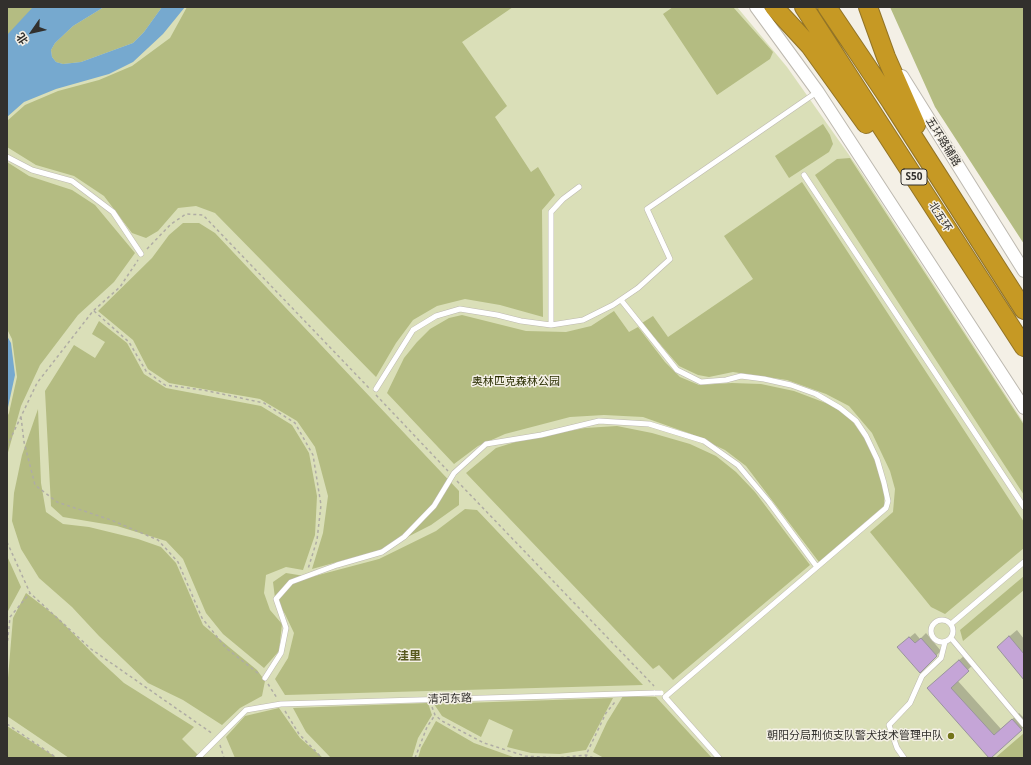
<!DOCTYPE html>
<html>
<head>
<meta charset="utf-8">
<style>
  body { margin:0 }
  #map { position:relative; width:1031px; height:765px; overflow:hidden; background:#f4f0e6; font-family:"Open Sans","Noto Sans SC",sans-serif }
  canvas { display:block }
  .frame { position:absolute; inset:0; border:8px solid #32302d; pointer-events:none }
  .north { position:absolute; left:12px; top:12px; width:40px; height:40px; -webkit-text-stroke:3px #f4f0e6; paint-order:stroke; rotate:236deg; font-size:11px; font-weight:700; line-height:16px; text-align:center; color:#32302d }
  .north::after { content:''; display:block; margin:auto; width:14px; height:18px; background:#32302d; clip-path:polygon(50% 0,100% 100%,50% 72%,0 100%) }
</style>
</head>
<body>
<div id="map">
<canvas width="1031" height="765"></canvas>
<div class="frame"></div>
<div class="north">北</div>
</div>
<script>
const context = document.querySelector('canvas').getContext('2d');
context.lineJoin = 'round';
function fillPath(path, color) { context.fillStyle = color; context.fill(path, 'evenodd'); }
const shape = rows => new Path2D(rows.map(r => 'M' + r).join(''));
function stroke(path, color, width, dash) { context.strokeStyle = color; context.lineWidth = width; context.lineCap = dash ? 'butt' : 'round'; context.setLineDash(dash || []); context.stroke(path); }
function write(font, color, halo, rows, align = 'center') {
  context.font = font + ' "Open Sans","Noto Sans SC",sans-serif'; context.lineWidth = 3; context.setLineDash([]); context.textBaseline = 'middle'; context.strokeStyle = halo; context.fillStyle = color; for (const [text, x, y, turn = 0] of rows) {
    context.save(); context.translate(x, y); context.rotate((+turn || 0) * Math.PI / 180); context.textAlign = isNaN(turn) ? turn : align; if (halo) context.strokeText(text, 0, 0); context.fillText(text, 0, 0); context.restore();
  }
}
const green = shape([
  [7,7,737,7,787,67,859,169,1024,423,1024,758,7,758]
]);
const forest = shape([
  [7,7,34,7,7,44],
  [104,7,162,7,144,32,133,43,81,62,63,64,56,62,52,57,51,50,55,43,73,26],
  [187,7,513,7,462,42,507,106,495,117,531,172,538,167,555,195,542,210,543,317,500,305,465,299,437,306,413,320,396,343,376,377,215,213,196,206,178,208,158,231,146,238,132,233,104,196,74,176,36,165,7,147,7,121,25,105,58,91,99,80,132,66,170,38],
  [673,7,733,7,773,52,770,59,717,95,663,14],
  [890,7,1024,7,1024,244,935,107],
  [823,124,830,135,833,144,829,152,789,178,775,156],
  [850,158,1024,425,1024,495,815,175,837,159],
  [7,162,29,176,72,190,95,205,135,253,114,282,78,315,40,365,21,406,7,456,7,417,9,413,17,377,12,339,7,329],
  [802,182,1024,522,1024,548,945,614,931,607,870,532,893,512,895,489,890,471,872,433,849,406,826,394,787,380,733,372,709,377,698,375,679,366,642,323,653,316,668,337,753,279,724,236],
  [183,223,199,223,215,233,459,491,459,505,431,525,384,549,312,569,323,533,328,496,315,447,297,421,260,399,169,383,148,369,133,340,98,311,152,258,169,235],
  [614,311,629,332,638,327,665,362,680,377,699,385,732,383,761,384,794,391,831,405,850,418,866,440,878,468,884,493,884,506,819,562,746,466,725,450,691,434,643,417,604,415,570,417,505,434,478,446,454,464,387,393,404,358,417,342,430,329,449,318,462,315,526,331,566,332,591,326],
  [99,321,127,343,144,374,166,388,261,406,292,425,309,453,317,496,315,535,303,570,286,567,266,575,264,593,270,610,282,624,279,651,264,668,223,634,206,613,183,559,166,541,117,526,63,517,51,506,45,391,74,345,95,358,105,342,92,334],
  [38,409,41,483,46,512,63,524,89,527,138,539,161,547,176,563,203,625,229,647,257,670,265,681,262,696,240,708,222,725,183,700,148,683,99,636,72,607,39,578,21,549,12,521,14,493,22,455],
  [617,426,652,433,690,444,716,456,736,472,755,492,810,565,673,680,659,665,653,669,466,473,496,448,525,439,585,428],
  [465,509,477,510,643,685,285,695,275,679,288,658,294,633,285,614,275,598,273,582,286,573,311,577,379,559,436,531],
  [7,556,21,587,8,611,7,621],
  [1024,576,1024,590,963,641,960,630],
  [26,593,57,617,99,660,124,683,194,727,182,739,198,755,195,758,69,758,7,716,7,690,13,618],
  [623,696,656,697,712,758,604,758,593,752,607,722],
  [613,698,586,750,560,754,531,753,507,747,513,730,489,719,481,737,442,716,434,704],
  [428,703,432,715,418,738,412,758,331,758,306,732,293,708],
  [279,708,300,738,323,758,235,758,226,737,245,716],
  [436,721,474,743,516,758,418,758,421,748],
  [7,726,54,756,57,758,7,758],
  [1024,733,1024,758,995,758]
]);
const water = shape([
  [33,7,104,7,73,26,55,43,51,50,52,57,56,62,63,64,81,62,133,43,144,32,162,7,185,7,163,34,133,62,109,74,56,89,24,102,7,117,7,35],
  [7,336,11,343,15,375,7,412]
]);
const shadow = shape([
  [1017,630,1024,639,1024,678,1005,640],
  [915,633,920,639,926,633,941,651,920,671,904,642],
  [966,654,975,663,957,680,1001,729,1019,713,1024,718,1024,727,990,758,935,682]
]);
const building = shape([
  [1009,636,1024,654,1024,680,997,647,1009,636],
  [909,637,915,643,921,638,937,656,920,673,897,647,909,637],
  [959,660,969,671,951,688,994,735,1012,719,1022,730,991,758,989,758,927,688,959,660]
]);
const path = shape([
  [147,249,171,224,186,214,203,215,369,388],
  [94,311,129,342,146,371,165,385,203,390,264,403,295,423,313,455,321,505,317,540,308,569],
  [376,395,448,471],
  [21,417,24,442,35,485,57,502,111,520,158,540,178,562,202,618,226,648,259,674],
  [7,446,37,383,93,311,120,287,138,260],
  [457,481,654,686],
  [7,542,30,593,91,649,213,734],
  [7,647,10,617,30,593],
  [268,684,277,698],
  [432,707,435,715,442,721,484,743,525,756,556,758,586,755,594,758],
  [285,711,299,734,322,758],
  [7,724,57,758],
  [220,745,224,758],
  [415,758,427,727,435,715],
  [586,758,586,755,606,713,615,702]
]);
const service = shape([
  [7,157,32,170,72,181,113,212,141,254],
  [804,175,1024,507],
  [621,300,677,370,701,382,726,380,741,376,764,379,791,385,816,394,840,408,856,421,866,436,877,459,884,483,888,501,886,508,665,697,719,758],
  [551,325,551,212,563,199,579,187],
  [376,389,413,330,436,316,460,309,497,315,521,321,551,325,583,320,613,305,638,288,670,259,647,209,817,92],
  '931 631a11 11 0 1 1 22 0a11 11 0 1 1-22 0Z',
  [951,624,1024,562],
  [951,638,1024,725],
  [265,678,281,653,286,628,276,599,291,582,337,565,382,552,404,537,434,506,454,473,486,444,541,435,599,421,649,424,704,441,738,465,769,502,817,567],
  [198,758,246,710,281,704,655,693],
  [904,758,897,748,889,725,910,703,922,676,941,658,945,642]
]);
const tertiary = shape([
  [756,7,818,92,1024,408],
  [902,76,1024,271]
]);
const motorway = shape([
  [774,7,810,46,866,124],
  [804,7,1024,347],
  [827,7,891,102,1024,310],
  [868,7,886,57,916,125]
]);
const serviceBridge = shape([
  [655,693,661,693]
]);
const markers = [
  [951,736,4,"#73741a"]
];
const shields = [
  [914,177,26]
];
const shieldNames = [
  ["S50",914,177]
];
const streetNames = [
  ["五环路辅路",943,142,58],
  ["北五环",940,217,57],
  ["清河东路",450,699,-2]
];
const parkNames = [
  ["奥林匹克森林公园",516,382]
];
const poiNames = [
  ["朝阳分局刑侦支队警犬技术管理中队",943,736]
];
const neighbourhoodNames = [
  ["洼里",409,657]
];
fillPath(green, '#dadfb8');
fillPath(forest, '#b4bc82');
fillPath(water, '#76a9cf');
fillPath(shadow, '#0003');
fillPath(building, '#c5a5d7');
stroke(building, '#9a959d', 1);
stroke(service, '#bdb9b0', 6);
stroke(tertiary, '#bdb9b0', 14);
stroke(motorway, '#927427', 20);
stroke(path, '#afaca4', 1.5, [3, 3]);
stroke(service, '#fff', 5);
stroke(tertiary, '#fff', 12);
stroke(motorway, '#c69924', 18);
stroke(serviceBridge, '#bdb9b0', 6, []);
stroke(serviceBridge, '#fff', 5);
for (const [x, y, r, color] of markers) { const dot = new Path2D(); dot.arc(x, y, r, 0, 2 * Math.PI); context.fillStyle = color; context.fill(dot); stroke(dot, '#f4f0e6', 1.5); }
for (const [x, y, w] of shields) { const box = new Path2D(); box.roundRect(x - w / 2, y - 8, w, 16, 3); context.fillStyle = '#f4f0e6'; context.fill(box); stroke(box, '#32302d', 1); }
write('bold 10px', '#32302d', null, shieldNames);
write('11px', '#32302d', '#f4f0e6', streetNames);
write('11px', '#292d00', '#f4f0e6', parkNames);
write('11px', '#32302d', '#f4f0e6', poiNames, 'right');
write('bold 12px', '#58591e', '#f4f0e6', neighbourhoodNames);
</script>
</body>
</html>
